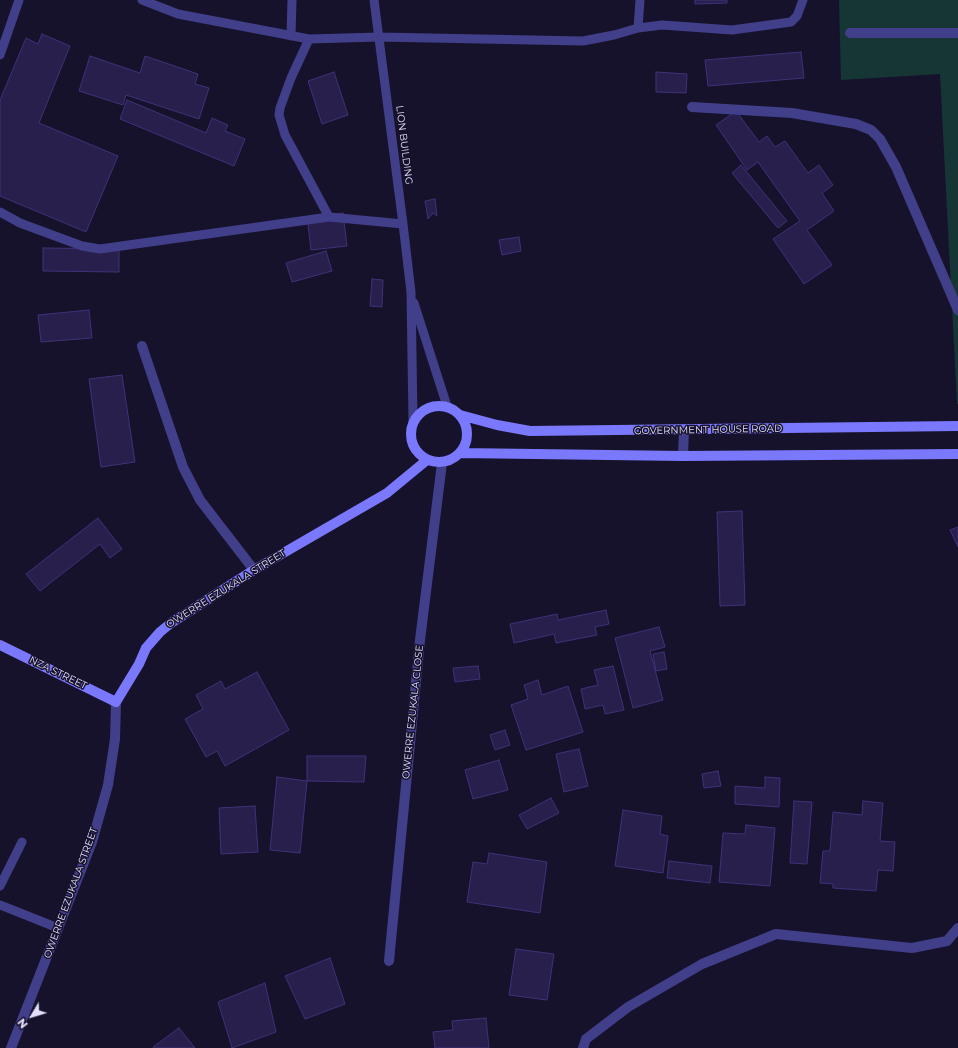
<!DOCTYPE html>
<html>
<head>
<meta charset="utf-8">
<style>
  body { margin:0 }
  #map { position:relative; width:958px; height:1048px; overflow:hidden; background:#17122c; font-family:Montserrat,sans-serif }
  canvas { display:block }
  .north { position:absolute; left:12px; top:996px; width:40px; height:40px; -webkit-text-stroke:3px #17122c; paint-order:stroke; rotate:232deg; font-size:11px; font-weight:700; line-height:16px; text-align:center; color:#e2dffe }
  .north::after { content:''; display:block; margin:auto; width:14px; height:18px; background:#e2dffe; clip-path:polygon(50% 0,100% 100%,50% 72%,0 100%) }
</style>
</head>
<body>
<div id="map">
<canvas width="958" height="1048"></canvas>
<div class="north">N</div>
</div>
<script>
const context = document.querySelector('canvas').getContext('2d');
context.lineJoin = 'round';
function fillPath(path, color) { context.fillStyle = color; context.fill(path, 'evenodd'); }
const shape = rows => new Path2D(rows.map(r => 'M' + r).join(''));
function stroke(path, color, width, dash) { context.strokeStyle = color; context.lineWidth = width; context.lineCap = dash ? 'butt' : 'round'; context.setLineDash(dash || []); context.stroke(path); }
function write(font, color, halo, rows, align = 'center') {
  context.font = font + ' Montserrat,sans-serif'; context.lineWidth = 3; context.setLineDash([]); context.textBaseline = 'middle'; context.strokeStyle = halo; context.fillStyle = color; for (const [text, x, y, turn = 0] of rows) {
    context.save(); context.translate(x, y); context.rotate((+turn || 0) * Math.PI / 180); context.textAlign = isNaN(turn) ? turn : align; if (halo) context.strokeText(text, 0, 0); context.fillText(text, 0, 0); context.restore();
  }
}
const green = shape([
  [839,0,958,0,958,404,957,404,940,74,841,80]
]);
const building = shape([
  [695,0,727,0,727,3,695,4,695,0],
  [42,34,70,46,39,123,118,156,86,232,0,196,0,100,26,38,38,44,42,34],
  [801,52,804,78,708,86,705,60,801,52],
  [90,56,140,73,145,56,198,74,195,84,209,88,199,119,126,95,123,105,79,91,90,56],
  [334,72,348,115,322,124,308,81,334,72],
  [656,72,687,74,686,93,656,92,656,72],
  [127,100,206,133,212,118,228,125,225,131,245,139,234,166,120,119,127,100],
  [736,111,759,142,767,136,775,147,785,141,808,173,819,165,833,185,822,193,834,211,807,230,832,265,804,284,773,239,800,221,758,162,747,170,716,125,736,111],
  [741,165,787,221,778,228,732,173,741,165],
  [435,199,437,216,433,213,428,219,425,201,435,199],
  [343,213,347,246,311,250,307,217,343,213],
  [519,237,521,251,502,255,499,240,519,237],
  [43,248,119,249,119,272,43,271,43,248],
  [326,251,332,271,292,282,286,263,326,251],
  [372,279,383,280,382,307,370,306,372,279],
  [89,310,92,338,41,342,38,315,89,310],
  [122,375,135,462,101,467,89,379,122,375],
  [742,511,745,605,720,606,717,512,742,511],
  [98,518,122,549,110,558,100,544,40,591,26,574,98,518],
  [958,527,958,547,950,530,958,527],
  [606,610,609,624,595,627,597,635,556,643,554,634,514,643,510,624,557,614,558,620,606,610],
  [659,627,665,647,650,651,663,700,633,708,615,638,659,627],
  [664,652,667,669,656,671,653,654,664,652],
  [478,666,480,679,455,682,453,668,478,666],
  [613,666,624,710,605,714,603,705,585,709,581,689,598,685,594,670,613,666],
  [257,672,289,730,225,766,217,751,206,757,185,719,203,709,196,695,221,681,225,689,257,672],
  [538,680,542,695,568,686,583,732,526,750,511,705,528,699,524,685,538,680],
  [505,730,510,745,495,750,490,735,505,730],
  [579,749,588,786,564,792,556,754,579,749],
  [307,756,366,756,364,782,307,781,307,756],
  [499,760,508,790,473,799,465,770,499,760],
  [718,771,721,786,704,788,702,774,718,771],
  [277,777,307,781,300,853,270,850,277,777],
  [765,777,780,778,779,807,735,804,735,786,765,788,765,777],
  [551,798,559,813,527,829,519,815,551,798],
  [794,801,812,802,807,864,790,863,794,801],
  [863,801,883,803,880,841,895,842,893,871,878,870,876,891,833,888,833,884,820,883,823,851,830,851,833,812,862,815,863,801],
  [255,806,258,852,221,854,219,808,255,806],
  [623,810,662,816,660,834,668,836,663,873,615,866,623,810],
  [746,825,775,828,770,886,719,882,723,833,745,834,746,825],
  [489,853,547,862,540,913,467,902,473,862,487,864,489,853],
  [669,861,712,866,710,883,667,878,669,861],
  [516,949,554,954,547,1000,509,995,516,949],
  [330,958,345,1004,305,1019,285,976,330,958],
  [265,983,276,1032,232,1048,218,1002,265,983],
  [486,1018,489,1048,435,1048,433,1032,453,1030,452,1021,486,1018],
  [179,1028,195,1048,154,1048,153,1047,179,1028]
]);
const lane = shape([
  [142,0,178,14,309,39,379,37,583,41,614,35,638,28,640,0],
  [374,0,403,224,411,292,413,420],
  [638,28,662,25,732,30,791,22,797,16,803,0],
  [291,36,292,0],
  [309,39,291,78,280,108,279,115,285,135,329,217],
  [0,55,19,0],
  [0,212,20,223,82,246,100,249,329,217,403,224],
  [414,303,447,406],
  [0,886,22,842],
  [0,905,58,928]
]);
const street = shape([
  [850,33,958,33],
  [692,107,792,113,856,124,871,130,880,139,896,167,958,310],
  [142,346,183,467,200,500,254,570],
  [683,456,684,430],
  [389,961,420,640,442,463],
  [11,1048,92,842,108,785,115,739,116,702],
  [583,1048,586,1039,628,1007,702,964,776,934,912,948,947,941,958,928]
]);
const secondary = shape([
  '411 434a28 28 0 1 1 56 0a28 28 0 1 1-56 0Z',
  [460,415,497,425,530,431,958,426],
  [460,453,683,456,958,454],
  [0,645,116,702,139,664,146,648,160,632,171,623,254,570,387,493,427,460]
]);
const streetNames = [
  ["LION BUILDING",404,145,83],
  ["GOVERNMENT HOUSE ROAD",708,430,-1],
  ["OWERRE EZUKALA STREET",226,589,-32],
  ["NZA STREET",58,673,26],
  ["OWERRE EZUKALA CLOSE",413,712,-84],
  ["OWERRE EZUKALA STREET",71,893,-70]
];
fillPath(green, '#163635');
fillPath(building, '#281f4d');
stroke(building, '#3f3278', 1);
stroke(lane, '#413f8a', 9);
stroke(street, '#413f8a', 10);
stroke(secondary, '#7a78fc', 10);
write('10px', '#e2dffe', '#17122c', streetNames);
</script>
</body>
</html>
